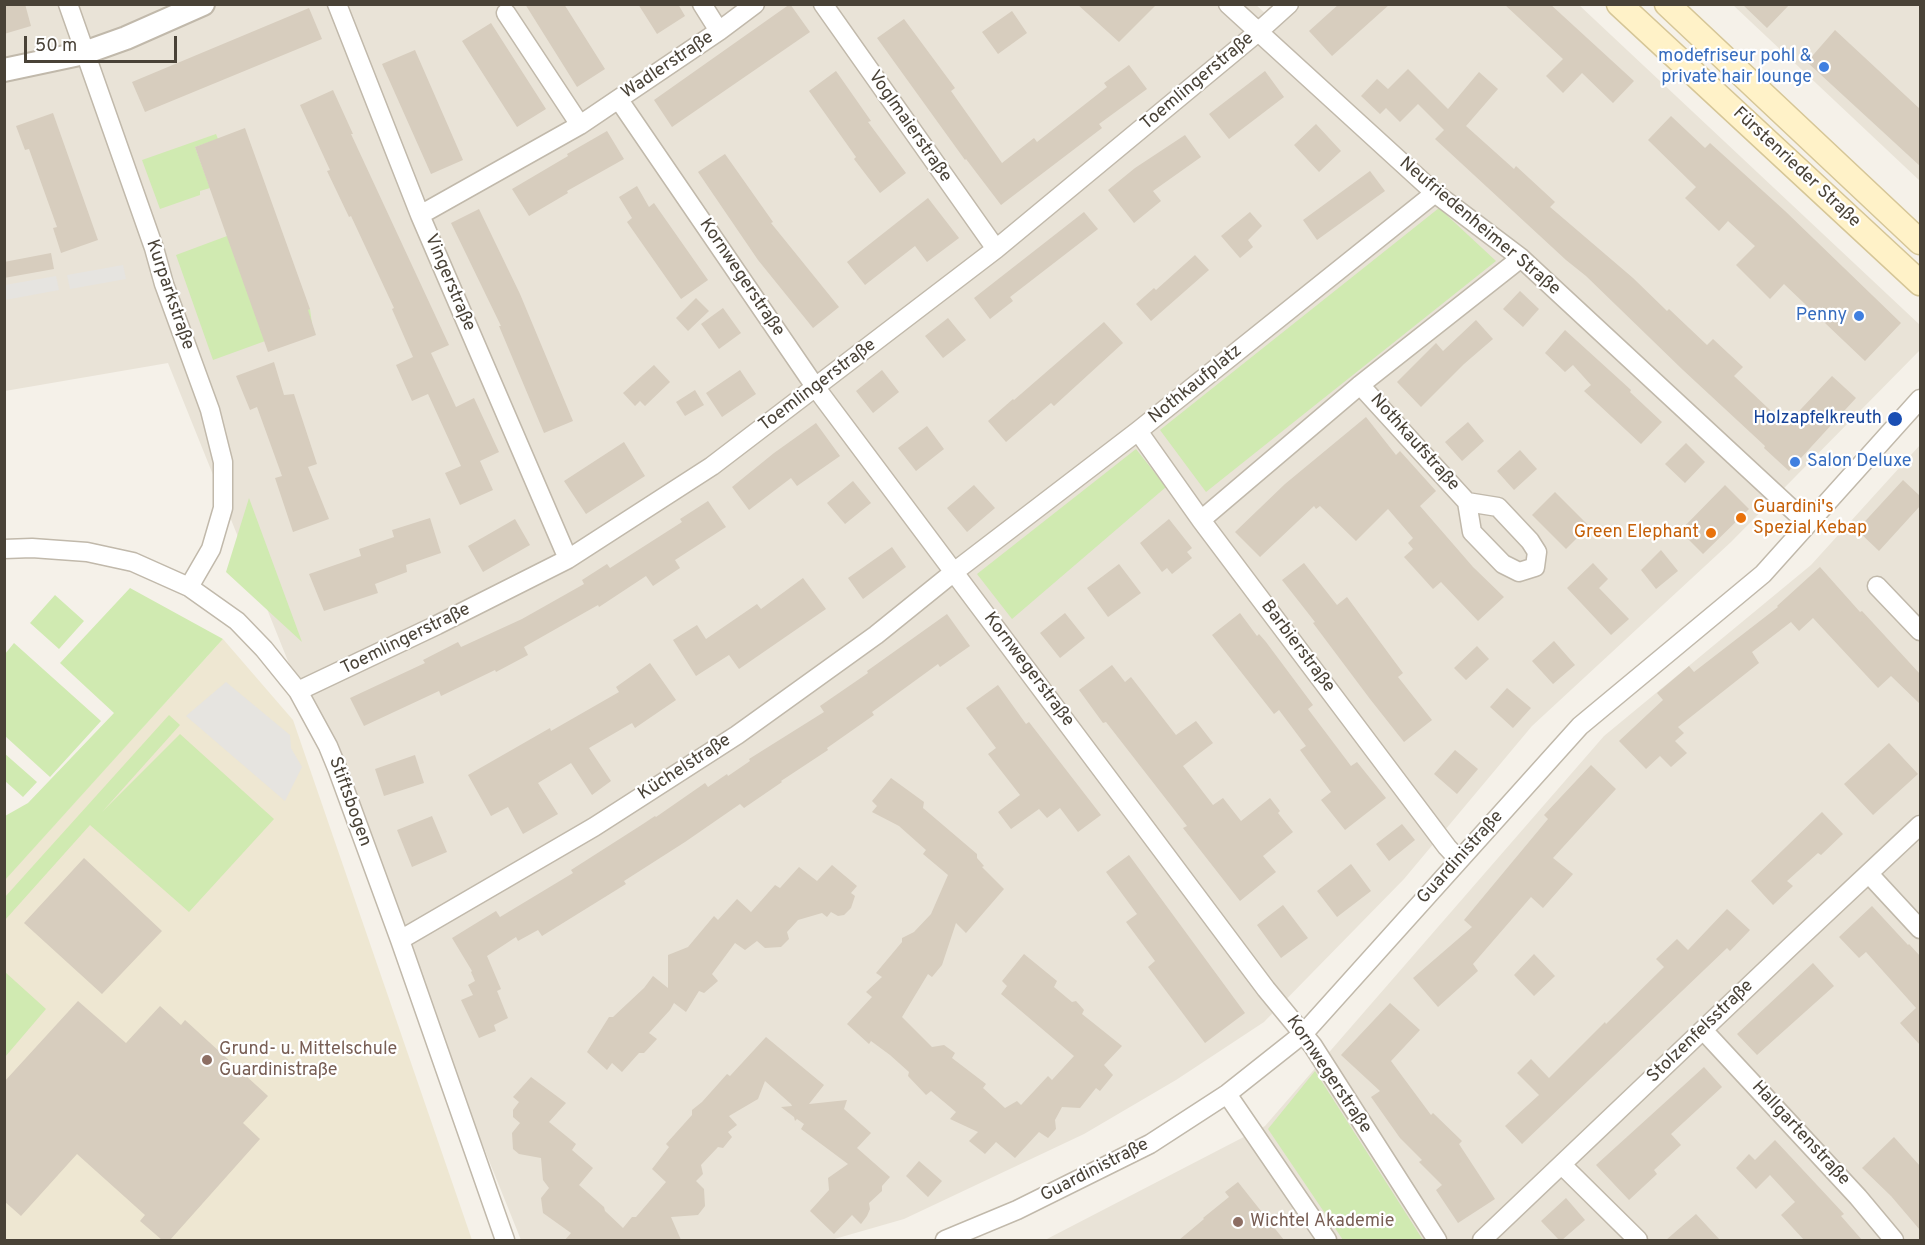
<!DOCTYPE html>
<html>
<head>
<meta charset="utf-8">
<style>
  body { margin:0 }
  #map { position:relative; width:1925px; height:1245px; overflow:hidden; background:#f5f1e9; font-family:Overpass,sans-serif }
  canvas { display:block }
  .frame { position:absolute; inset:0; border:6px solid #494237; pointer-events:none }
  .scale { position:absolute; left:24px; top:36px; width:153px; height:27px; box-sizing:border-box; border:3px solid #494237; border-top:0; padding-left:8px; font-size:18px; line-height:21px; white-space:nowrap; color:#494237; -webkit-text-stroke:4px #fff; paint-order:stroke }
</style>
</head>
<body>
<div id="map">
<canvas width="1925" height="1245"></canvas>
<div class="frame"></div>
<div class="scale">50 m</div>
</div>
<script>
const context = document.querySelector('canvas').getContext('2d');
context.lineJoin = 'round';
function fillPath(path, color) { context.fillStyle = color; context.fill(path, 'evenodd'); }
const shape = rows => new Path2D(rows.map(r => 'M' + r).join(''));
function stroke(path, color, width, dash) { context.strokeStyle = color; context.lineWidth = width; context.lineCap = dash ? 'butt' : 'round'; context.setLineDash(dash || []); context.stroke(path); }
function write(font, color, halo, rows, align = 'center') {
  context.font = font + ' Overpass,sans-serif'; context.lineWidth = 4.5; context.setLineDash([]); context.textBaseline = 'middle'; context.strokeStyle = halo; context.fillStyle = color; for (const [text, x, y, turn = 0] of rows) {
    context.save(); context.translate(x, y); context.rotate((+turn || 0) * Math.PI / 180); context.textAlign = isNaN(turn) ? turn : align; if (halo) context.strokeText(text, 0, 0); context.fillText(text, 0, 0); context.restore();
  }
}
const residential = shape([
  [5,4,1255,4,1278,25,1300,5,1579,5,1920,325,1920,350,1731,542,1532,726,1404,879,1264,1022,1176,1080,1084,1134,904,1219,831,1240,521,1240,168,363,5,391],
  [1733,5,1920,5,1920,181],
  [1920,445,1920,1240,1045,1240,1265,1126,1604,736,1811,565]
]);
const education = shape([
  [223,639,293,720,472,1240,5,1240,4,880]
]);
const green = shape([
  [216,134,218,139,195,147,210,188,200,191,200,195,160,209,142,160],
  [1439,208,1496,261,1206,492,1160,430],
  [227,236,297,314,310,309,312,324,213,360,176,255],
  [1136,449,1166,487,1012,619,977,574],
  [249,498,302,642,226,572],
  [130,588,223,639,5,880,5,816,28,803,114,713,60,663],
  [55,595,84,621,59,649,30,623],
  [14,643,101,721,50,777,5,736,5,654],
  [169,715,180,725,102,812,180,734,274,819,189,912,90,825,5,920,5,897],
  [4,753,37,782,23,797,5,781],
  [5,972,46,1009,5,1057],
  [1315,1071,1423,1240,1343,1240,1268,1129]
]);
const parking = shape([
  [123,265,126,279,70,289,67,275],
  [56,276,59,290,5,300,5,285],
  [226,682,290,735,291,748,302,767,285,801,186,716]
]);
const building = shape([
  [4,4,25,4,31,26,4,34],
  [525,4,564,4,605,69,577,87],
  [638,4,678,4,685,16,657,34],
  [790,4,810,32,672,127,654,100],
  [1077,4,1157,4,1119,42],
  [1339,4,1390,4,1332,56,1309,31],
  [1504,4,1550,4,1634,81,1613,103,1582,73,1563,93,1546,76,1563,59],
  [1742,4,1790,4,1767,28],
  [309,8,322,39,145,112,132,82],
  [1012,11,1027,33,998,54,982,32],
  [904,19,955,88,951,91,1002,163,1034,138,1037,142,1107,87,1104,83,1129,65,1147,89,1099,124,1102,128,1001,205,966,159,965,160,877,38],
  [491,23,546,109,517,127,462,41],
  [1835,30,1920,109,1920,166,1807,62],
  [415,50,463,160,431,174,382,64],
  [1408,69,1448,109,1479,72,1498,89,1466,126,1514,169,1516,166,1555,202,1550,207,1633,278,1667,311,1669,309,1707,345,1713,339,1743,367,1734,376,1786,425,1832,376,1856,398,1789,471,1764,448,1765,446,1683,370,1586,276,1566,260,1435,139,1444,130,1418,104,1400,122,1386,108,1380,114,1361,96,1377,79,1388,89],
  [836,71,871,121,868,122,906,173,880,193,854,159,856,157,809,91],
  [1265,71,1284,97,1229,139,1209,114],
  [333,90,353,134,351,134,449,345,431,353,456,407,474,398,499,452,480,461,493,490,460,505,445,473,461,466,428,394,412,401,396,365,413,357,392,309,394,308,351,216,349,217,327,171,330,170,300,105],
  [53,113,98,240,61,253,53,228,57,227,29,149,25,150,16,126],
  [1671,116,1705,148,1710,143,1785,211,1901,323,1865,361,1784,284,1770,299,1736,265,1755,246,1728,221,1719,231,1685,198,1696,187,1648,140],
  [1316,124,1341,151,1319,172,1294,145],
  [245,128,310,309,308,310,316,335,268,352,195,147],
  [607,131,624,159,567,191,568,193,529,216,512,189,568,156,567,154],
  [1185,135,1201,157,1153,191,1161,201,1134,223,1108,190,1135,168],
  [725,154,773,222,771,223,839,307,813,328,758,260,698,172],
  [1370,171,1385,191,1317,240,1303,220],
  [637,186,649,207,654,203,708,280,681,299,627,222,632,218,619,197],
  [928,198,959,238,927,262,915,246,865,285,847,262],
  [479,209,520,294,573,421,544,433,499,326,501,326,451,223],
  [1084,212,1098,229,1010,297,1013,301,990,319,974,298],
  [1250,212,1262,226,1248,240,1253,247,1240,258,1221,236],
  [51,253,54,269,4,278,4,262],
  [1195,255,1209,270,1151,321,1136,304,1154,288,1156,290],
  [1520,291,1539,309,1523,327,1503,309],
  [696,298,709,311,688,331,676,318],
  [723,308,741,333,719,349,701,324],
  [948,318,966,340,943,358,925,336],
  [1476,320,1493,339,1464,364,1421,407,1397,382,1436,343,1443,351],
  [1104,322,1123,343,1054,406,1051,403,1006,442,988,421,1013,399,1014,400],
  [1565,330,1631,390,1630,392,1662,422,1641,444,1584,391,1591,385,1573,365,1565,372,1545,353],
  [274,362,284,395,294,394,317,464,308,467,329,519,293,532,275,478,282,476,257,407,250,410,236,376],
  [654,365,670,382,645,406,640,401,635,406,623,393],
  [740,370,756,394,722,417,706,393],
  [882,370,899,392,873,413,856,391],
  [695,390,704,405,685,416,676,402],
  [1366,417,1396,455,1400,451,1436,491,1420,506,1473,567,1504,597,1478,621,1441,582,1433,589,1404,557,1413,549,1408,543,1413,538,1388,509,1356,541,1320,506,1316,509,1314,506,1260,557,1235,532,1285,484],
  [1468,422,1484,441,1462,461,1445,442],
  [816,423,840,456,797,486,791,478,749,510,732,487,774,453],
  [927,426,944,449,916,471,898,448],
  [624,442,645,476,586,514,564,481],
  [1686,443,1705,462,1685,483,1665,464],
  [1520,450,1537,469,1514,490,1497,471],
  [1903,480,1920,496,1920,506,1879,551,1857,530],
  [853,481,871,503,845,524,827,503],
  [974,485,995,508,967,532,947,508],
  [1725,485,1749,509,1703,554,1680,531],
  [1555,492,1589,526,1566,549,1532,515],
  [708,501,726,527,675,560,680,568,653,586,646,576,599,607,598,605,524,647,528,655,496,672,495,670,441,696,439,691,364,726,350,698,425,663,423,660,458,642,461,647,522,619,584,584,582,580,607,564,610,568,682,522,680,519],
  [430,518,441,553,406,565,407,572,375,584,378,593,324,611,309,574,361,556,359,549,394,537,392,530],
  [515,519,530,545,483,572,468,546],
  [1169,519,1192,548,1187,552,1192,558,1172,574,1167,568,1162,572,1140,543],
  [892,547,906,567,863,599,848,578],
  [1661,550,1678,571,1656,589,1641,570],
  [1304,563,1337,605,1347,597,1403,673,1398,677,1432,720,1404,742,1370,699,1313,623,1315,622,1282,580],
  [1593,563,1608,579,1599,588,1629,619,1611,635,1567,588],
  [1119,564,1141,593,1108,617,1087,588],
  [1820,567,1860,612,1862,611,1920,674,1920,704,1891,676,1878,688,1813,618,1799,631,1791,622,1752,652,1759,663,1678,727,1684,733,1675,741,1687,753,1671,767,1660,756,1646,769,1619,741,1663,700,1657,693,1689,666,1694,672,1778,607,1777,606],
  [803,578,826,609,739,669,729,655,696,676,673,640,697,625,706,639,757,604,761,609],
  [1065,613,1085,638,1060,658,1040,633],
  [1240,613,1257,636,1259,634,1266,642,1313,705,1308,709,1351,766,1357,762,1386,798,1345,830,1321,800,1331,792,1300,750,1306,746,1279,710,1274,714,1212,635],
  [947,614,970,646,940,667,938,664,872,712,874,715,827,748,828,750,781,781,782,782,744,808,740,804,685,842,624,881,626,884,542,936,538,930,518,941,516,937,487,956,501,989,497,991,508,1018,494,1025,496,1031,479,1038,461,1000,473,995,468,985,475,981,471,972,472,971,452,938,496,911,500,917,573,873,571,870,643,824,655,816,656,817,705,783,708,787,727,774,728,776,750,761,749,759,824,712,820,706,868,673,867,671],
  [1554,641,1575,665,1553,684,1532,661],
  [1477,646,1489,659,1466,680,1454,668],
  [650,663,676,700,635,728,632,723,589,748,611,781,592,795,571,763,538,783,558,814,523,834,508,807,491,816,468,775,550,728,551,731,619,692,616,687],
  [1112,665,1125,682,1131,677,1176,735,1196,721,1213,743,1183,766,1213,805,1223,798,1241,821,1270,798,1280,811,1278,813,1293,832,1263,856,1276,872,1240,901,1183,828,1187,826,1106,722,1103,723,1079,690],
  [998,685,1026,724,1029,722,1101,815,1078,832,1060,808,1047,818,1039,809,1011,829,998,812,1020,795,988,754,996,748,966,708],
  [1507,688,1531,708,1513,728,1490,707],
  [1889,743,1918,774,1873,815,1844,784],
  [1455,750,1478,769,1457,794,1434,774],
  [415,755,424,783,384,796,375,769],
  [1591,765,1616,789,1553,858,1573,874,1543,908,1531,897,1473,964,1478,971,1438,1007,1413,978,1472,927,1464,920,1548,819,1544,815],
  [891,778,924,802,923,808,977,854,977,858,984,866,982,867,1004,889,966,933,956,923,942,965,932,977,928,974,902,1017,932,1047,944,1045,955,1053,952,1058,986,1084,983,1088,1005,1108,1017,1101,1021,1105,1048,1076,1052,1080,1074,1056,1001,994,1007,986,1002,981,1024,954,1057,981,1054,987,1072,1002,1076,1001,1084,1010,1082,1014,1122,1046,1104,1065,1113,1075,1100,1091,1096,1088,1080,1108,1062,1107,1055,1120,1056,1129,1048,1138,1039,1132,1015,1158,996,1142,985,1154,969,1141,978,1132,950,1119,956,1112,931,1091,926,1095,908,1076,909,1072,890,1055,871,1041,869,1044,847,1024,872,997,866,992,882,977,876,973,902,942,902,938,914,932,931,914,948,875,923,854,926,850,899,826,872,812,877,806,872,801],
  [1822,812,1843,834,1821,855,1818,853,1787,881,1793,886,1773,905,1751,881],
  [432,816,447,852,412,867,397,830],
  [1402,824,1415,840,1389,861,1376,844],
  [1129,855,1245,1013,1205,1043,1148,967,1155,961,1126,922,1137,914,1106,872],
  [84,858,162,931,102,994,24,923],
  [1351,864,1371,891,1337,917,1317,891],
  [832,865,857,886,851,893,855,896,851,908,844,915,838,916,831,912,827,917,822,913,798,920,787,932,789,939,781,947,765,948,757,941,745,950,735,943,712,974,718,981,704,993,699,991,686,1012,674,1003,670,1010,649,1033,657,1039,644,1053,639,1053,622,1072,612,1063,607,1070,587,1052,609,1017,613,1017,644,988,653,976,668,988,668,955,688,947,714,916,718,920,737,899,751,912,775,885,780,888,799,867,817,881],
  [1283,905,1308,938,1281,958,1257,925],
  [1872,906,1908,945,1909,944,1920,956,1920,1045,1900,1023,1916,1008,1866,952,1859,958,1839,937],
  [1727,909,1750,930,1730,951,1727,948,1522,1144,1505,1126,1539,1095,1517,1073,1531,1059,1549,1078,1605,1022,1606,1024,1664,967,1656,959,1677,939,1688,950],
  [1534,954,1555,976,1534,996,1514,975],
  [1813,963,1834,986,1757,1055,1737,1034],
  [78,1001,126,1043,160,1006,181,1025,185,1020,268,1096,243,1123,260,1139,170,1240,162,1240,140,1221,145,1215,77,1154,21,1216,4,1201,4,1082],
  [1390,1003,1420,1030,1391,1061,1431,1115,1433,1113,1462,1141,1459,1144,1495,1199,1458,1223,1436,1190,1442,1185,1419,1162,1422,1160,1400,1138,1371,1097,1380,1091,1341,1055],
  [766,1037,824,1085,809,1104,847,1100,844,1109,871,1133,857,1148,890,1177,882,1186,882,1191,869,1203,870,1209,867,1216,861,1224,852,1215,834,1234,810,1211,829,1190,828,1178,848,1164,801,1129,804,1124,797,1119,795,1121,794,1117,781,1107,792,1106,791,1104,765,1081,758,1099,729,1116,737,1125,728,1132,732,1137,723,1148,718,1147,701,1165,703,1174,696,1181,704,1189,705,1206,698,1215,671,1217,681,1240,565,1240,571,1233,543,1213,541,1198,549,1188,543,1180,541,1158,519,1154,513,1149,512,1133,520,1123,513,1117,513,1110,519,1102,513,1097,531,1077,566,1103,549,1122,576,1144,572,1150,593,1168,579,1185,604,1207,605,1211,623,1228,632,1217,636,1217,666,1182,652,1169,669,1147,666,1144,692,1115,692,1110,702,1102,727,1074,730,1076],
  [1704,1067,1722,1087,1671,1134,1681,1145,1654,1170,1657,1174,1629,1200,1596,1165],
  [1894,1137,1920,1166,1920,1230,1891,1196,1862,1168],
  [1775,1140,1844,1214,1841,1216,1862,1240,1804,1240,1781,1215,1795,1202,1770,1175,1756,1189,1736,1168,1749,1154,1755,1160],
  [919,1161,942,1181,928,1197,906,1176],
  [1238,1182,1284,1240,1179,1240,1204,1219,1203,1218,1229,1197,1225,1192],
  [1566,1198,1585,1220,1562,1240,1559,1240,1541,1221],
  [1696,1214,1720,1240,1666,1240]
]);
const minor = shape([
  [68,4,154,248,164,284,210,410,223,462,223,508,211,549,189,587],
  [337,4,420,215,568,559],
  [702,4,719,31],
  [823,4,996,249],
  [1228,4,1435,193,1521,258,1808,524],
  [506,13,580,125],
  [619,100,816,388,1266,989,1313,1046,1437,1240],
  [420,215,580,125,719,31,755,4],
  [1360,385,1467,502,1472,532,1503,564,1519,572,1535,567,1537,552,1530,541,1498,507,1467,502],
  [1138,431,1201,520,1447,847,1459,860],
  [1201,520,1360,385,1521,258],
  [4,549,32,548,87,552,133,562,189,587,237,621,264,649,298,691,328,746,337,768,400,940,505,1240],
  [1877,586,1920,631],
  [298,691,437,625,568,559,712,466,996,249,1258,32,1289,4],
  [1869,874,1920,929],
  [400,940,594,827,737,735,876,635,954,572,1138,431,1435,193],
  [1703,1030,1858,1197,1894,1240],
  [1227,1094,1327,1240],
  [1562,1165,1638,1240],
  [945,1240,1017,1210,1150,1144,1227,1094,1304,1033,1580,726,1763,574,1920,399],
  [1482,1240,1790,947,1920,825]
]);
const tertiary = shape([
  [4,70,84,53,126,38,203,4]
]);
const secondary = shape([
  [1619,4,1920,283],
  [1667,4,1920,242]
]);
const markers = [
  [1824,67,6,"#3f7fe0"],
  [1859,316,6,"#3f7fe0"],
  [1895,419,8,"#1a4fb4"],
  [1795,462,6,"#3f7fe0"],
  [1741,518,6,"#e8710a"],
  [1711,533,6,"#e8710a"],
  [207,1060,6,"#8d6e63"],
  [1238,1222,6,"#8d6e63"]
];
const shopNames = [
  ["modefriseur pohl &",1812,57],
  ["private hair lounge",1812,78],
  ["Penny",1847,316],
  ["Salon Deluxe",1807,462,"left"]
];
const streetNames = [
  ["Wadlerstraße",668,66,-34],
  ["Toemlingerstraße",1198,82,-40],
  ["Voglmaierstraße",909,127,55],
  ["Fürstenrieder Straße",1796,168,43],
  ["Neufriedenheimer Straße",1479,227,40],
  ["Kornwegerstraße",741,278,56],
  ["Vingerstraße",449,283,67],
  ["Kurparkstraße",169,295,71],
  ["Nothkaufplatz",1196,385,-39],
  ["Toemlingerstraße",818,386,-37],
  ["Nothkaufstraße",1414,443,48],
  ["Toemlingerstraße",406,640,-26],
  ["Barbierstraße",1297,647,53],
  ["Kornwegerstraße",1028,670,53],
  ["Küchelstraße",685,768,-33],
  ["Stiftsbogen",349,802,70],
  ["Guardinistraße",1461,858,-48],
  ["Stolzenfelsstraße",1701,1032,-44],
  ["Kornwegerstraße",1328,1075,56],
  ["Hallgartenstraße",1800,1134,47],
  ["Guardinistraße",1095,1171,-27]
];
const transitNames = [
  ["Holzapfelkreuth",1882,419]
];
const foodNames = [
  ["Guardini's",1753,508],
  ["Spezial Kebap",1753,529],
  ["Green Elephant",1699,533,"right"]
];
const educationNames = [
  ["Grund- u. Mittelschule",219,1050],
  ["Guardinistraße",219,1071],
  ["Wichtel Akademie",1250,1222]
];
fillPath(residential, '#e9e3d7');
fillPath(education, '#eee7d2');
fillPath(green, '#d0eab1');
fillPath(parking, '#e6e4e0');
fillPath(building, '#d7cdbe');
stroke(minor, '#c1b9ab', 21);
stroke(tertiary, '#c1b9ab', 26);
stroke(secondary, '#d6c697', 27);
stroke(minor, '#fff', 18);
stroke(tertiary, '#fff', 22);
stroke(secondary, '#fff2c8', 24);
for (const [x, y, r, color] of markers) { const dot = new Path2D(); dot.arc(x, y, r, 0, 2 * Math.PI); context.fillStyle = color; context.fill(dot); stroke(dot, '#fff', 2); }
write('18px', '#366cbe', '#fff', shopNames, 'right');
write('18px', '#494237', '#fff', streetNames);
write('18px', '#164399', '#fff', transitNames, 'right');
write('18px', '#c56008', '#fff', foodNames, 'left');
write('18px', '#785e54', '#fff', educationNames, 'left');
</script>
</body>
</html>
